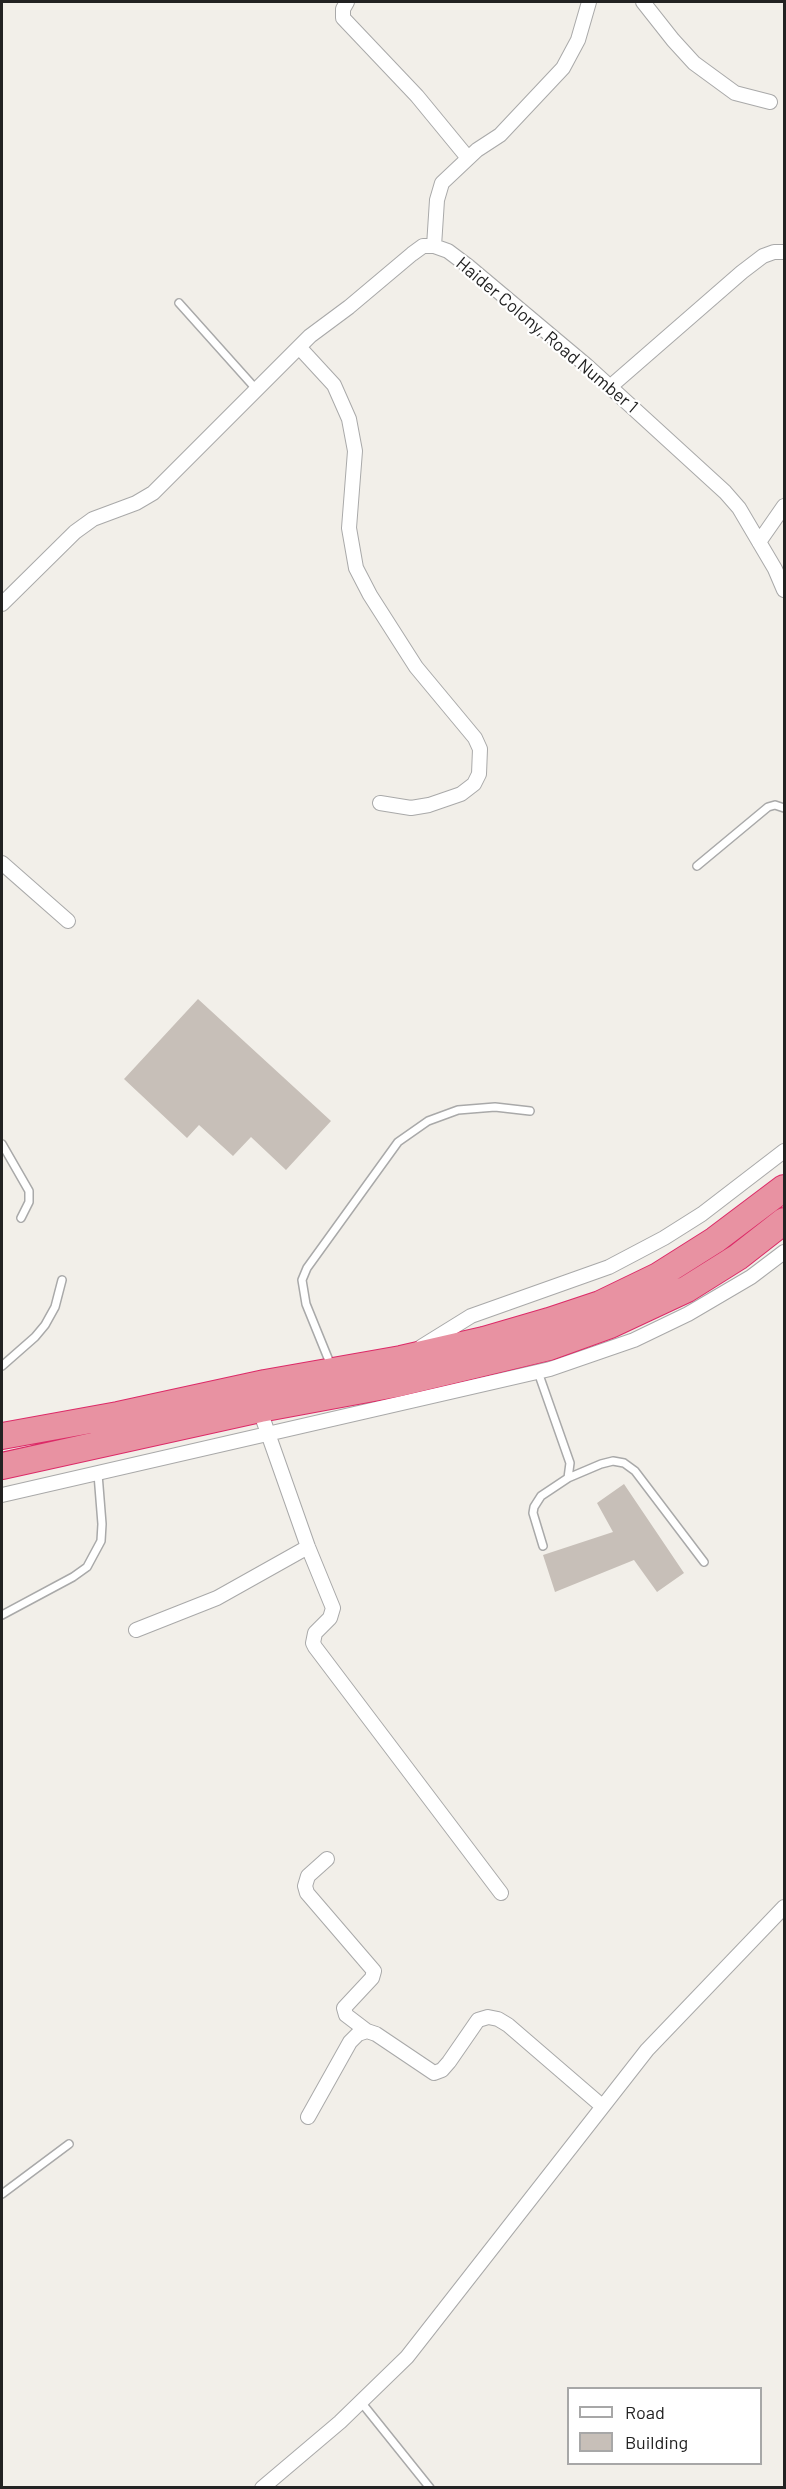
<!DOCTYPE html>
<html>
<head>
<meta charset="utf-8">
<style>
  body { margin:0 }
  #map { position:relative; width:786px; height:2489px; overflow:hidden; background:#f2efe9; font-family:Barlow,sans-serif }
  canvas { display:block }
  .frame { position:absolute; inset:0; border:3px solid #222; pointer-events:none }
  .legend { position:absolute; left:567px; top:2387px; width:195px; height:78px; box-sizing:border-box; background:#fff; border:2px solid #a7a7a7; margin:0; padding:8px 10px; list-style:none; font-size:18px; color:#222 }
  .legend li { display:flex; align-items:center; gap:12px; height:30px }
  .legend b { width:30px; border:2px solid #a7a7a7 }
</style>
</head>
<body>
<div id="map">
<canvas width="786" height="2489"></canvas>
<div class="frame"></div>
<ul class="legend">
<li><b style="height:8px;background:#fff"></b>Road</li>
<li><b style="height:16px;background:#c7bfb8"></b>Building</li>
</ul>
</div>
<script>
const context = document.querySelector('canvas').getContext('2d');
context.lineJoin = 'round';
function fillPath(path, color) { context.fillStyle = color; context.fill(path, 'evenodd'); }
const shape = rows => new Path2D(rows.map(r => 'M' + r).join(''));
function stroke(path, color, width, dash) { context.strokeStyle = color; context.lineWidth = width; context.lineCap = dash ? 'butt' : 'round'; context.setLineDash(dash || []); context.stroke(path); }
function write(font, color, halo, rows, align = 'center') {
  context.font = font + ' Barlow,sans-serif'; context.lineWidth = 4.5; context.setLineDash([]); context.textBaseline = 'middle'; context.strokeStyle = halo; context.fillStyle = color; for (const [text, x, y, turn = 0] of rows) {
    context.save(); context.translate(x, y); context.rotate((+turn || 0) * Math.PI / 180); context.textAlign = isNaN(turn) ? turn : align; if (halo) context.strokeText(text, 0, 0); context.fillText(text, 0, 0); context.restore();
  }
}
const building = shape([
  [198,999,331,1121,286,1170,251,1137,233,1156,199,1125,187,1138,124,1079],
  [624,1484,684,1573,657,1592,634,1560,555,1592,543,1555,613,1532,597,1503]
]);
const lane = shape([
  [179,303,256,389],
  [697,866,768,807,775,805,784,808],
  [2,1144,29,1191,29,1202,21,1218],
  [2,1366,35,1337,45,1325,55,1307,62,1280],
  [332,1368,306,1304,302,1280,307,1268,398,1142,428,1121,458,1110,495,1107,530,1111],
  [538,1372,570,1463,568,1478,541,1496,534,1507,533,1513,543,1546],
  [568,1478,601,1464,613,1461,624,1463,635,1471,704,1562],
  [2,1615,73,1577,87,1567,101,1541,102,1524,98,1474],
  [2,2194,69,2144],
  [361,2402,430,2488]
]);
const street = shape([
  [347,2,343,9,343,18,417,96,468,158],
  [643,2,673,40,694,63,735,93,770,102],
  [434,246,437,200,442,183,477,150,500,135,563,68,578,40,589,2],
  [299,347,334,385,349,419,355,451,349,528,356,568,370,595,416,667,475,738,480,749,479,774,474,784,461,794,429,805,411,808,380,803],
  [611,386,742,272,763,256,774,252,784,252],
  [759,542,784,506],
  [2,604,75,532,93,519,136,503,153,493,310,336,349,307,412,254,423,246,434,246,448,251,468,266,586,365,725,492,739,508,775,569,784,590],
  [2,863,68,921],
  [421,1347,471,1316,609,1267,664,1238,702,1214,784,1151],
  [258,1405,308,1547,333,1608,330,1618,315,1633,313,1643,315,1647,501,1893],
  [2,1495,550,1369,634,1340,688,1314,751,1277,784,1252],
  [136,1630,217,1598,308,1547],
  [327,1859,308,1876,305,1886,307,1893,374,1971,372,1978,344,2008,346,2015,367,2031],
  [308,2117,350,2042,358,2034,367,2031,376,2034,434,2073,442,2070,449,2062,478,2020,488,2017,498,2019,508,2025,602,2106],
  [262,2488,340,2422,407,2357,647,2050,784,1907]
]);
const highway = shape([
  [2,1436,118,1415,265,1383,401,1359,484,1340,549,1321,600,1304,658,1276,715,1240,784,1188],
  [2,1466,260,1409,395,1384,549,1347,610,1325,687,1289,738,1257,784,1221]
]);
const streetNames = [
  ["Haider Colony, Road Number 1",547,335,40]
];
fillPath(building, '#c7bfb8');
stroke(lane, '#a9a9a9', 10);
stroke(street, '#a9a9a9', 16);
stroke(highway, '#dc2a67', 28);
stroke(lane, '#fff', 7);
stroke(street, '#fff', 14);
stroke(highway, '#e892a2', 26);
write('18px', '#222', '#fff', streetNames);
</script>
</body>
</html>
